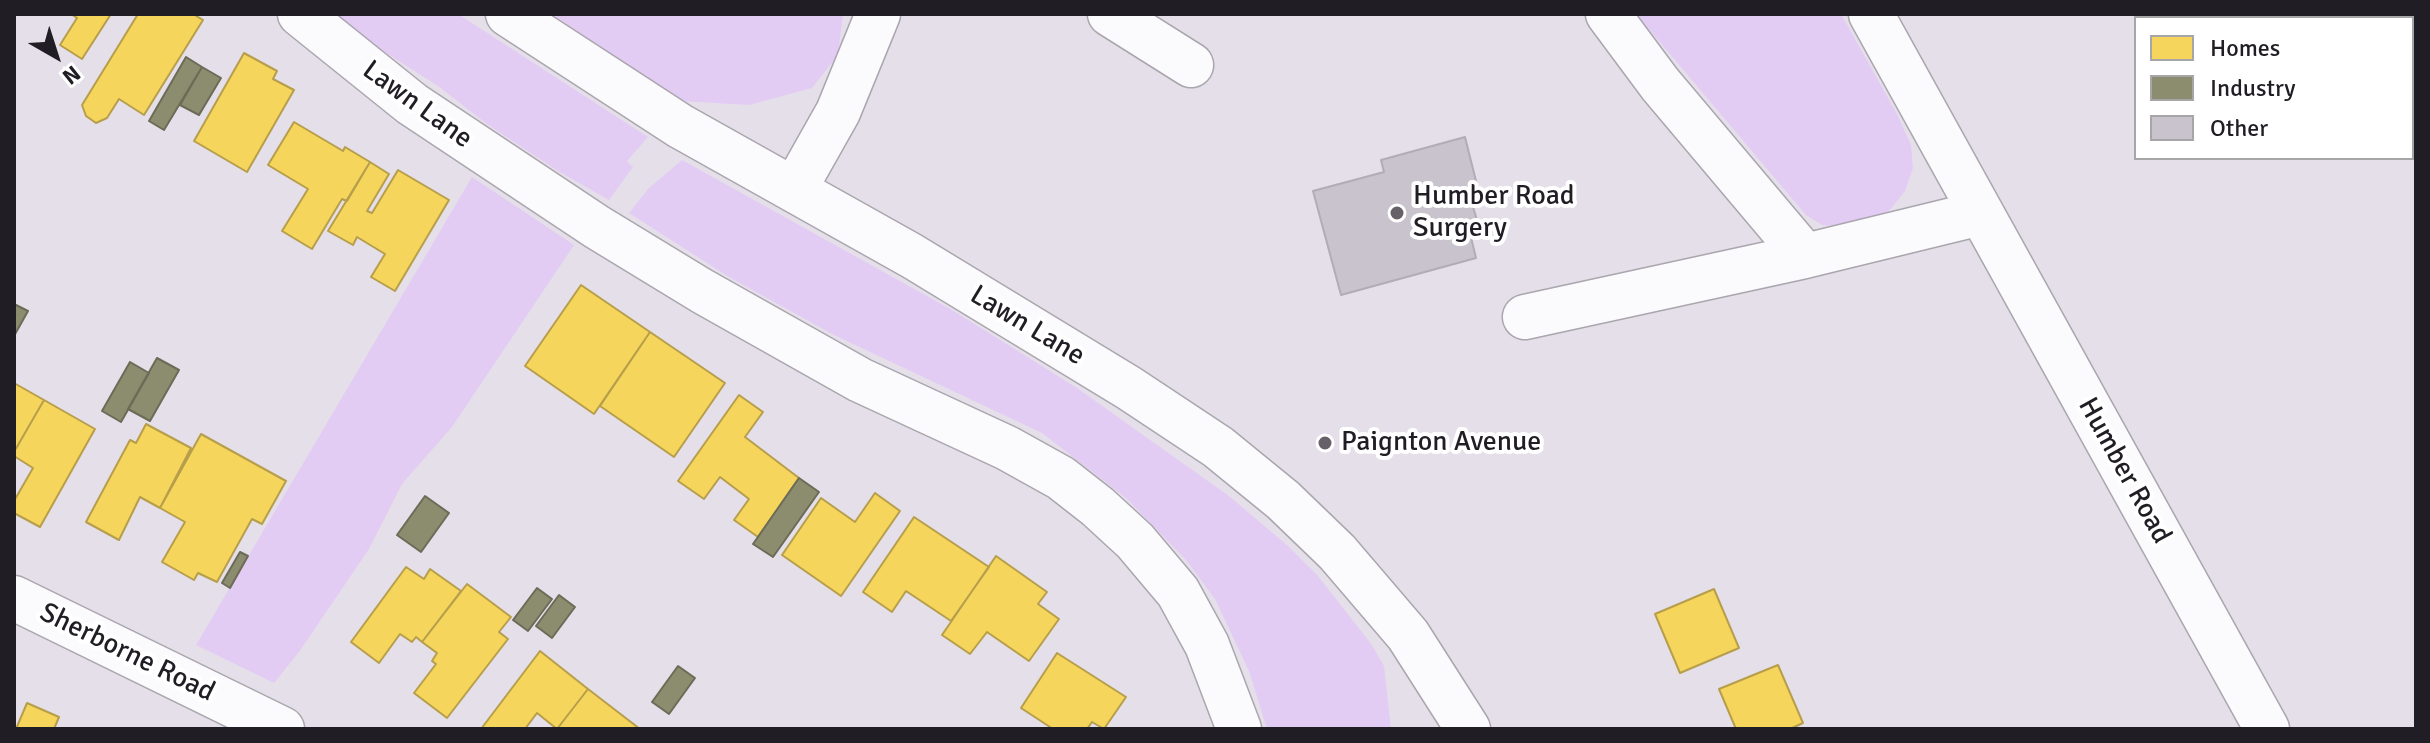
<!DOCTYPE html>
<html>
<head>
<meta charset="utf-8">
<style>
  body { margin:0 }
  #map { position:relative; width:2430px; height:743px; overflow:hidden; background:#e5dfea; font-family:Signika,sans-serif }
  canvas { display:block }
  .frame { position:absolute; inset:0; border:16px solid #211d24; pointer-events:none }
  .legend { position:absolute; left:2134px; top:16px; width:280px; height:144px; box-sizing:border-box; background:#fff; border:2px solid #a6a5a7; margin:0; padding:10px 14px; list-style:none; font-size:24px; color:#211d24 }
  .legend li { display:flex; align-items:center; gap:16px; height:40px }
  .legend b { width:40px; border:2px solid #a6a5a7 }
  .north { position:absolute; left:16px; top:16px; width:80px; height:80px; -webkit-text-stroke:6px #fff; paint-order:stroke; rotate:141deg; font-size:22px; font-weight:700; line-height:32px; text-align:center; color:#211d24 }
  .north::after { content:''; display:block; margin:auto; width:28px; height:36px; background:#211d24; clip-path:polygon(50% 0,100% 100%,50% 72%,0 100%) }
</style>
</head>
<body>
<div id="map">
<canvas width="2430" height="743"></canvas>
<div class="frame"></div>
<ul class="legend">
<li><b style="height:22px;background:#f6d55c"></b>Homes</li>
<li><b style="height:22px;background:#8c8c6e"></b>Industry</li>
<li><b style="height:22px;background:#c8c3cc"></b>Other</li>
</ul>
<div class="north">N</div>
</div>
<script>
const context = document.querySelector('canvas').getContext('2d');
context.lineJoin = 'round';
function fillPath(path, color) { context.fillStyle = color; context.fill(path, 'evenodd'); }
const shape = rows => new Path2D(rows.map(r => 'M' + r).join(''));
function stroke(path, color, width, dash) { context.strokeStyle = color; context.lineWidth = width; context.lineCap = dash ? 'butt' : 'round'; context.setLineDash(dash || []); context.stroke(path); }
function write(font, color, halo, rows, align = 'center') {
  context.font = font + ' Signika,sans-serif'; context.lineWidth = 8; context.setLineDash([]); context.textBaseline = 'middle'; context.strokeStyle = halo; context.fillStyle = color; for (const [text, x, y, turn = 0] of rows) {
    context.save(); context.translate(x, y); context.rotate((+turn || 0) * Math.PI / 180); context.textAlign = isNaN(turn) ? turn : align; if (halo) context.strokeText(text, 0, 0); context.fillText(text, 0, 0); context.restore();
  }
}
const green = shape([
  [334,14,458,14,648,137,627,161,633,167,609,200,558,171,487,124,438,86,380,49],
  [552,14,843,14,838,55,812,88,749,105,681,101],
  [1636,14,1841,14,1897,114,1911,145,1913,168,1905,191,1890,210,1872,221,1842,227,1822,225,1806,215],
  [682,160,952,310,1077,388,1229,496,1288,546,1318,576,1372,645,1384,666,1391,729,1267,729,1249,671,1215,599,1186,560,1126,498,1042,433,834,335,729,277,629,213,648,189],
  [472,177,574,245,452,427,402,484,369,549,299,652,274,683,196,645]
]);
const homes = shape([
  [71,14,111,14,82,59,60,45,77,18,71,14],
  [138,14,193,14,203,20,144,115,119,99,107,118,96,123,86,116,82,105,138,14],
  [244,53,277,71,273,79,294,90,247,172,194,141,244,53],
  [294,122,343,151,345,147,370,162,347,201,342,199,312,249,282,231,308,189,268,165,294,122],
  [370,162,389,174,367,211,372,213,398,170,449,200,395,291,371,277,385,254,357,237,353,245,328,231,370,162],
  [581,285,650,332,594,414,525,366,581,285],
  [650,332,725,383,674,457,600,406,650,332],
  [14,383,44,400,14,452,14,383],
  [739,395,763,412,745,437,799,478,758,537,734,520,749,499,720,477,704,499,678,481,739,395],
  [44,400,95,429,40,527,14,513,14,501,33,468,14,456,14,452,44,400],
  [146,424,191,448,160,508,140,497,119,540,86,522,130,440,136,443,146,424],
  [201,434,286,481,262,524,252,519,217,582,198,573,194,580,162,562,185,522,160,508,201,434],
  [875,493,900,511,841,596,782,555,821,498,855,522,875,493],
  [914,517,989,567,951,621,906,591,892,612,863,592,914,517],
  [996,556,1047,592,1038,604,1059,619,1029,661,987,632,970,654,942,635,996,556],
  [406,567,424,579,430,569,461,591,422,642,416,637,412,642,400,634,379,663,351,642,406,567],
  [467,584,511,617,499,632,508,639,447,718,414,693,436,664,432,661,437,653,422,642,467,584],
  [1714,589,1739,648,1680,673,1655,614,1714,589],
  [540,651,588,689,557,729,537,713,525,729,481,729,540,651],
  [1057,653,1126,697,1104,729,1092,722,1087,729,1053,729,1021,708,1057,653],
  [1778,665,1803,723,1790,729,1736,729,1719,689,1778,665],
  [588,689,640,729,557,729,588,689],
  [27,703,59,717,54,729,16,729,27,703]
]);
const industry = shape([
  [186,57,202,67,164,130,149,121,186,57],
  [202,67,221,78,199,115,180,105,202,67],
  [14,304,28,311,14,336,14,304],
  [157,358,179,370,150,421,128,409,157,358],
  [130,362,149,373,121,422,102,411,130,362],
  [799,478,819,492,773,557,753,544,799,478],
  [425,496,449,513,421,552,397,535,425,496],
  [240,552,248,556,230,588,222,583,240,552],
  [537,588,552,599,528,631,513,620,537,588],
  [559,595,575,607,552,638,536,626,559,595],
  [678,666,695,678,669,714,652,702,678,666]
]);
const building = shape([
  [1465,137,1480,197,1471,200,1479,227,1469,229,1476,258,1341,295,1313,191,1384,172,1381,160,1465,137]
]);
const minor = shape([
  [300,14,412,104,597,227,702,291,860,380,1007,448,1061,478,1098,507,1135,541,1178,592,1207,645,1239,729],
  [508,14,680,126,912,256,1129,388,1218,447,1283,500,1337,552,1408,635,1468,729],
  [1110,14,1191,65],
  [1608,14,1660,84,1805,256],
  [1871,14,2267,729],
  [794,190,838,112,878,14],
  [1525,317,1805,256,1981,213],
  [14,598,282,729]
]);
const markers = [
  [1397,213,8,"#666169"],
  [1325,443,8,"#666169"]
];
const streetNames = [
  ["Lawn Lane",417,105,36],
  ["Lawn Lane",1027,326,31],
  ["Humber Road",2124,471,61],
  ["Sherborne Road",127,653,26]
];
const poiNames = [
  ["Humber Road",1413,197],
  ["Surgery",1413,229],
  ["Paignton Avenue",1341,443]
];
fillPath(green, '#e3ccf3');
fillPath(homes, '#f6d55c');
stroke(homes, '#b69e4b', 2);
fillPath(industry, '#8c8c6e');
stroke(industry, '#6c6b58', 2);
fillPath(building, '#c8c3cc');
stroke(building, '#b1acb5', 2);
stroke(minor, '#aaa6ae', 47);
stroke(minor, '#fbfafc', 44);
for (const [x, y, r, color] of markers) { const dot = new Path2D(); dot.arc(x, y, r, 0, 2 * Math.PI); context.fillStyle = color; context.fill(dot); stroke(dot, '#fff', 3); }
write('28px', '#211d24', '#fff', streetNames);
write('28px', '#211d24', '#fff', poiNames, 'left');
</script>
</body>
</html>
